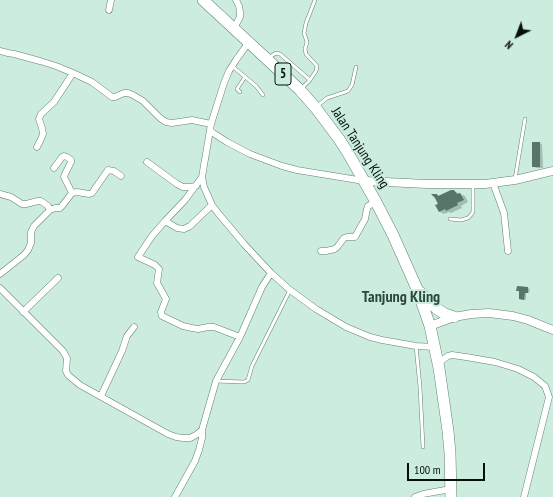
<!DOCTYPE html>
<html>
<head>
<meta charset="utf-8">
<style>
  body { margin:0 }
  #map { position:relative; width:553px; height:497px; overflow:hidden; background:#ccedde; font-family:"PT Sans Narrow",sans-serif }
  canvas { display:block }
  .north { position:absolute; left:497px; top:16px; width:40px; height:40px; -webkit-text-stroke:3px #ccedde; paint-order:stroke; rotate:222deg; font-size:11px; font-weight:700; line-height:16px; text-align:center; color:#05100b }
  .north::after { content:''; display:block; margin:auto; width:14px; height:18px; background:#05100b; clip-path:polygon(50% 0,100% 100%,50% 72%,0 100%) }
  .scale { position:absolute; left:407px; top:463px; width:78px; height:18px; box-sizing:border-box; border:2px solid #05100b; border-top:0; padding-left:5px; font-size:12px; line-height:14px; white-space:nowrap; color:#05100b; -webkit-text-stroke:3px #ccedde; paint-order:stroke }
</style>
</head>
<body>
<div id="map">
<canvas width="553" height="497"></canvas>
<div class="north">N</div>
<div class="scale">100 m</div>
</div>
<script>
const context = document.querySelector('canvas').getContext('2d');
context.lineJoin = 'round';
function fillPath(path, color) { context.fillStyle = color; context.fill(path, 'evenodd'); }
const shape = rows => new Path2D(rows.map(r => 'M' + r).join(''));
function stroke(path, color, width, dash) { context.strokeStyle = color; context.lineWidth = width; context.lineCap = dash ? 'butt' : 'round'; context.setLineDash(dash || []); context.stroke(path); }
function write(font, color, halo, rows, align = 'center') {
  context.font = font + ' "PT Sans Narrow",sans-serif'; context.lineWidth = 4; context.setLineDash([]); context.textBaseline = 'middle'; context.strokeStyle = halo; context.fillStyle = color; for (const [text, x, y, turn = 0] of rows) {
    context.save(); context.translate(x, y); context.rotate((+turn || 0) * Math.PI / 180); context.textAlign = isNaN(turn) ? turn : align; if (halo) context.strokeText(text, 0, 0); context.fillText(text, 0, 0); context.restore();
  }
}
const shadow = shape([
  [539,143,542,144,543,168,536,168,533,166],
  [454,191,465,196,468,202,461,206,462,208,451,213,449,212,444,214,440,212,437,206,439,204,437,195,439,196],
  [518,287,528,288,530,289,529,293,526,293,526,300,520,299,519,291,517,290]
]);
const building = shape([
  [532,142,540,142,540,167,532,167],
  [451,190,454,190,457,194,460,193,464,200,457,203,458,205,446,211,445,209,439,212,435,205,438,204,435,198,431,194,437,194,438,196],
  [517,286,528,287,528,293,525,293,524,300,519,299,519,291,516,291]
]);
const lane = shape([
  [268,58,276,53,280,54,310,80,302,88],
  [232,66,256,86,263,95],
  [310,80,316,71,317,66,306,54,305,49,307,42,304,33,306,23,315,0],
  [240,92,237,89,245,77],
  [317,106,327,98,348,91,352,85,356,67],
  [515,179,525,119],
  [450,219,461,220,468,218,471,215,473,212,473,184],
  [416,346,420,387,423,447],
  [216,381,244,382,248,380,252,366,290,290]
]);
const street = shape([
  [109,10,111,0],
  [234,28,240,17,240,12,239,6,236,0],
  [249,42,236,60,229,71,224,83,211,124,202,177,204,187,212,205,218,213,244,244,271,273,290,290,316,309,346,327,370,337,382,340,416,346,434,347],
  [0,51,8,53,14,54,40,61,56,66,73,73,92,82,112,97,115,97,124,93,128,93,133,95,143,101,160,118,166,122,172,123,192,120,211,124],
  [210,131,227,142,250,154,282,166,297,170,364,181],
  [37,147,41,139,43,134,42,128,39,119,41,114,54,102,73,73],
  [147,162,177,184,183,187,189,187,196,186],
  [54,168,62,157,64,156,67,157,71,160,71,162,65,174,64,177,72,193],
  [202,177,185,200,165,221,152,236,138,257,155,265,159,269,157,283,166,299,161,312,162,316,183,326,192,328,198,329,208,327,214,327,240,337],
  [493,183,500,202,504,213,508,251],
  [0,194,11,197,22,204,26,204,38,201,41,201,48,206,50,210],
  [165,221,177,228,184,229,190,226,212,205],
  [321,251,326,251,335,249,338,246,344,238,347,237,355,237,365,219,367,209,368,206,376,202],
  [0,274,24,255,28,250,31,243,31,232,34,226,50,210,55,208,60,208,62,206,72,193,77,192,89,194,92,193,108,170,114,171,121,176],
  [0,288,63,351,67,358,66,371,68,375,80,385,168,434,176,437,183,438,190,438,196,435,202,430],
  [23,312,58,278],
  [439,365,441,361,448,356,452,355,466,357,495,362,518,369,534,377,545,386,549,397,524,497],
  [101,396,122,351,127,336,134,327],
  [175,497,195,461,199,450,202,438,202,430,216,381,240,337,262,287,271,273],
  [415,497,423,494,451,489]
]);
const secondary = shape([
  [365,181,427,184,485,184,515,180,553,171],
  [430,326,454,317,471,314,489,313,513,316,528,320,553,330]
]);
const highway = shape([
  [203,0,284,75,300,90,315,107,339,139,348,153,376,202,393,235,417,289,430,326,439,368,448,431,450,453,451,497],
  [420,292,437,309,445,314,454,317]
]);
const shields = [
  [283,74,16]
];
const shieldNames = [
  ["5",283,74]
];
const streetNames = [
  ["Jalan Tanjung Kling",360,148,57]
];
const quarterNames = [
  ["Tanjung Kling",401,297]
];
fillPath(shadow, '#0003');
fillPath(building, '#577568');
stroke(lane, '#628073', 4);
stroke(street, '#628073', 7);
stroke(secondary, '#628073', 9);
stroke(highway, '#628073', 12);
stroke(lane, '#fff', 3);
stroke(street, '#fff', 6);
stroke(secondary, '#fff', 8);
stroke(highway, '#fff', 11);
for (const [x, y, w] of shields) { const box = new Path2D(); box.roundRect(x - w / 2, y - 11, w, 22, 3); context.fillStyle = '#ccedde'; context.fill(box); stroke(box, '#05100b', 1); }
write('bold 13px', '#05100b', null, shieldNames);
write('14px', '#05100b', '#ccedde', streetNames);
write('bold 16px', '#2b473b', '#ccedde', quarterNames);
</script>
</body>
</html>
